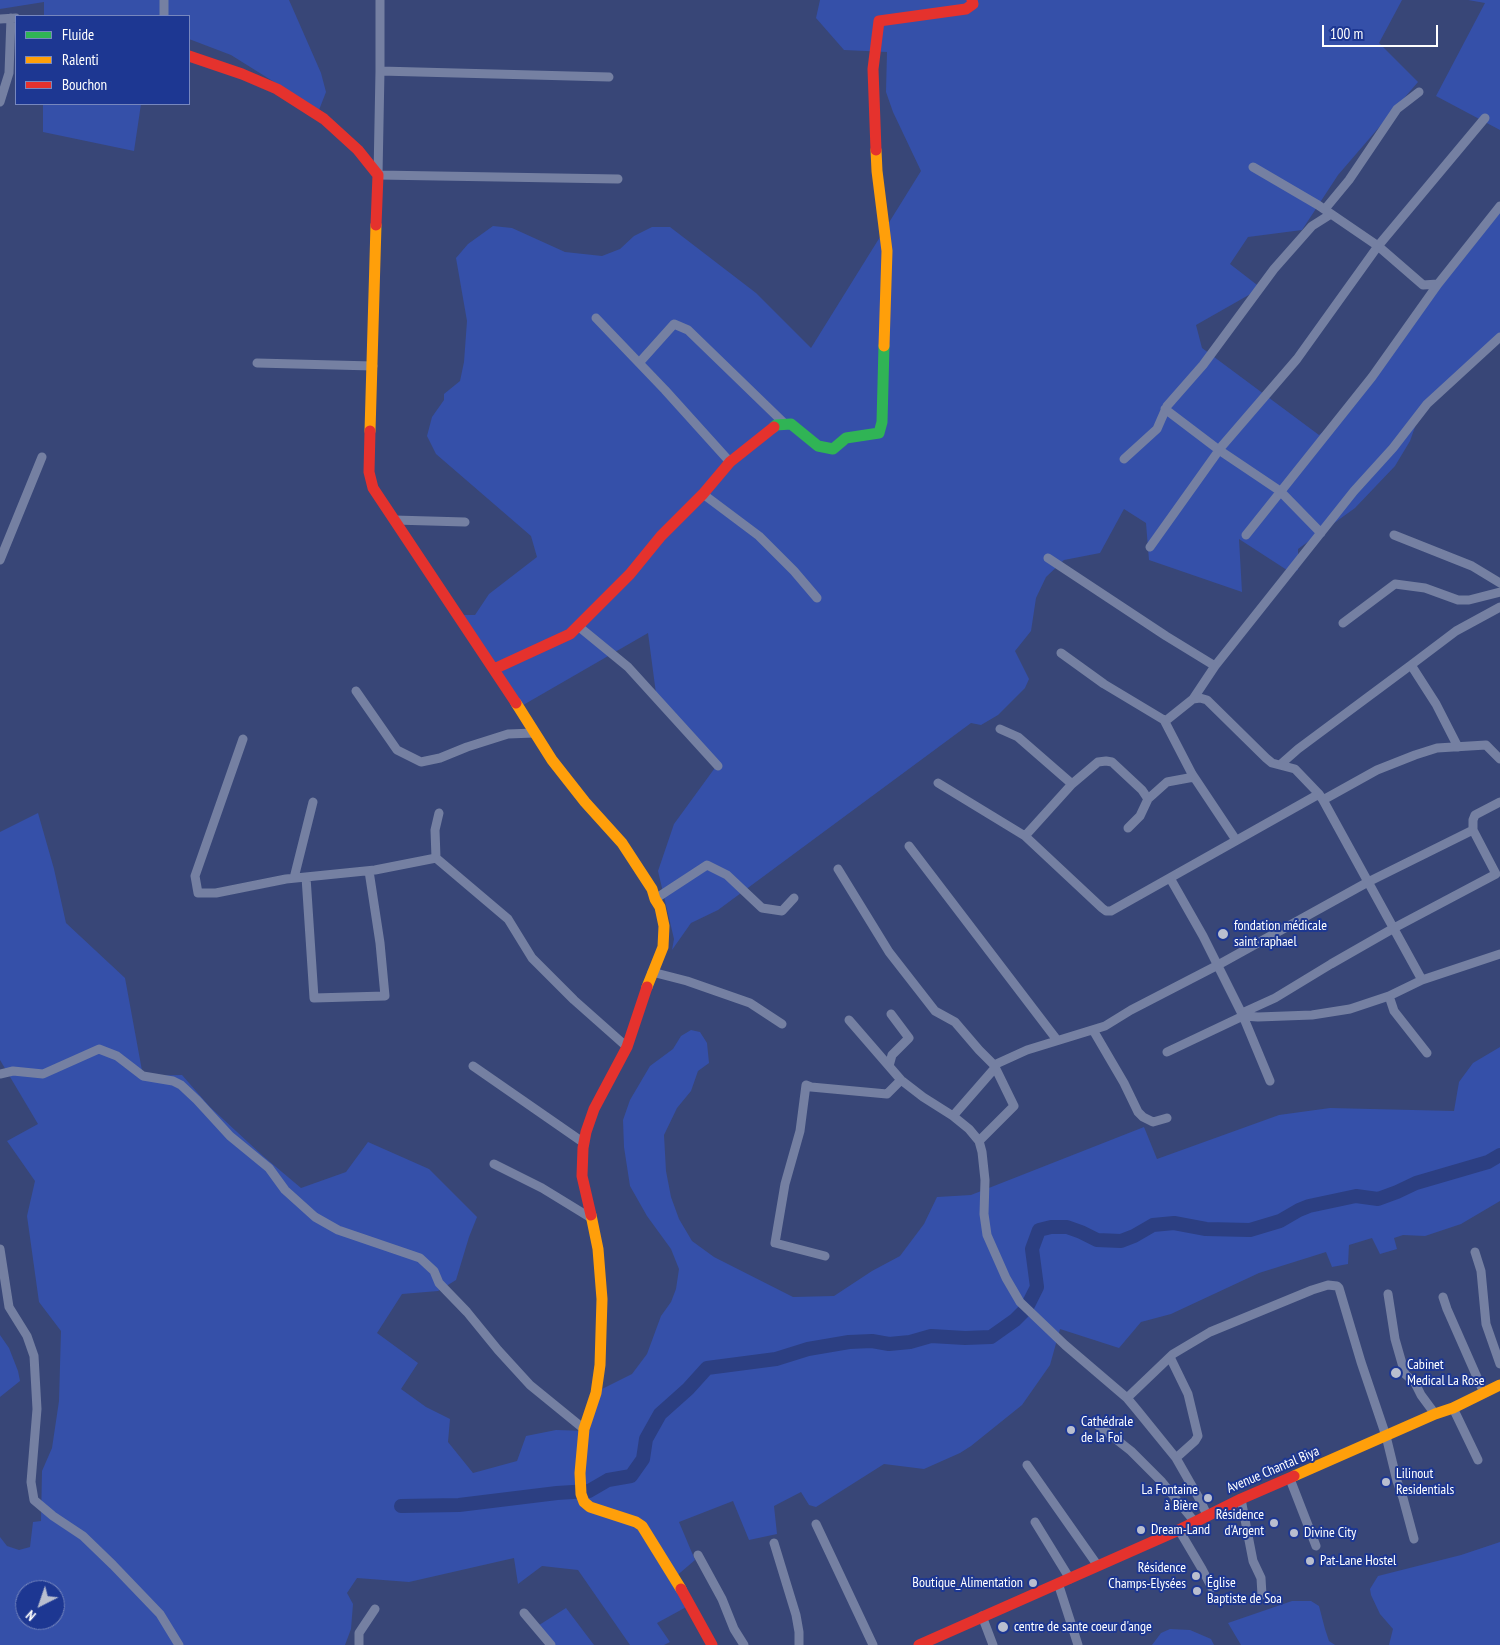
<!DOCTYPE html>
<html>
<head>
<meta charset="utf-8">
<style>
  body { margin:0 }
  #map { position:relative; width:1500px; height:1645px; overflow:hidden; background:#384677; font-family:"PT Sans Narrow",sans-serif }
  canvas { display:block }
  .legend { position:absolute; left:15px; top:15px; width:175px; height:90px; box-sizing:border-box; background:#1d3792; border:1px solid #7787be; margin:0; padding:6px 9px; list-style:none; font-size:15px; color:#fff }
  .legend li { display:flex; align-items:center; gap:10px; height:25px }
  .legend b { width:25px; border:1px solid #7787be }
  .north { position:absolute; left:15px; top:1580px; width:50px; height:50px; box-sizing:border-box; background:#1d3792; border:1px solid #7787be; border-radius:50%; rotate:221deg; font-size:14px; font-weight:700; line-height:20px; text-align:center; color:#fff }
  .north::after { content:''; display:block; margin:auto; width:18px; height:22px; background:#b9becf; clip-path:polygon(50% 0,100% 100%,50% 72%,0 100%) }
  .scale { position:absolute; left:1322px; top:25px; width:116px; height:22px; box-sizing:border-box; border:2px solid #fff; border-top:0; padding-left:6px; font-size:15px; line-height:18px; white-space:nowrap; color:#fff; -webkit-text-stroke:4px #1d3792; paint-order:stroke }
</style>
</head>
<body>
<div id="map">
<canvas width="1500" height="1645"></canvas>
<ul class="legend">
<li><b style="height:6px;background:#30b455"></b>Fluide</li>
<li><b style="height:6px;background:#ff9f0a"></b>Ralenti</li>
<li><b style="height:6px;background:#e5322d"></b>Bouchon</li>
</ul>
<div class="north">N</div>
<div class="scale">100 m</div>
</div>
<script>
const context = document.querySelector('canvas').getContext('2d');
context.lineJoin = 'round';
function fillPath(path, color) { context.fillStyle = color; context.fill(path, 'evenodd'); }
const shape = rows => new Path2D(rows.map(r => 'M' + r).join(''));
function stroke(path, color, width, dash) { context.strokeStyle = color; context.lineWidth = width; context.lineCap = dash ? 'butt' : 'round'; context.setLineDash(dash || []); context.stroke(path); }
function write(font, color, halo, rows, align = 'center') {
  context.font = font + ' "PT Sans Narrow",sans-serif'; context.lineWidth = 4; context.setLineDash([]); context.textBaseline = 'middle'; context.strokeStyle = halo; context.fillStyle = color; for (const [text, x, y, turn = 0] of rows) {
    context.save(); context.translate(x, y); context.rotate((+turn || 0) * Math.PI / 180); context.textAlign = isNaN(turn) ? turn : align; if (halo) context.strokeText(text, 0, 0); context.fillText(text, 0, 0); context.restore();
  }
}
const green = shape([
  [0,0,289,0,321,73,326,92,319,110,231,55,189,39,189,16,44,16,44,2,0,9],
  [820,0,1402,0,1379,43,1418,82,1338,175,1302,230,1248,237,1230,264,1261,288,1196,325,1202,348,1319,435,1341,417,1500,204,1500,340,1420,413,1410,441,1395,466,1355,508,1298,549,1298,570,1290,572,1239,539,1242,592,1149,560,1146,523,1124,509,1100,553,1064,560,1046,577,1036,598,1031,631,1015,651,1029,679,1025,688,998,715,981,725,971,723,718,910,691,923,672,950,674,939,658,871,674,824,717,765,657,701,648,633,518,708,463,615,475,615,489,594,537,557,531,536,436,454,427,436,432,417,444,400,444,394,460,381,464,362,467,321,456,258,468,244,493,226,512,228,565,252,602,256,620,249,634,236,652,227,670,227,756,293,811,348,921,171,893,112,886,92,887,52,844,50,816,18],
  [1468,0,1500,0,1500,130,1436,96,1485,3],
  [43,104,141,104,134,151,43,132],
  [38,813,54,869,66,923,125,978,143,1076,182,1075,210,1107,263,1156,301,1188,346,1172,368,1142,429,1169,477,1217,469,1237,456,1280,438,1291,402,1294,377,1333,418,1363,401,1389,426,1407,450,1419,448,1442,473,1473,517,1461,526,1436,556,1430,589,1431,600,1390,632,1374,647,1354,661,1316,671,1302,676,1289,679,1269,671,1249,647,1216,630,1186,624,1147,623,1120,630,1100,650,1066,673,1049,681,1036,691,1030,700,1032,707,1043,709,1063,698,1071,691,1091,677,1108,664,1135,666,1171,671,1197,679,1219,692,1241,714,1257,793,1297,834,1296,872,1271,900,1256,924,1224,937,1197,971,1195,1144,1127,1157,1159,1279,1115,1330,1108,1454,1111,1459,1082,1473,1063,1500,1047,1500,1201,1461,1224,1425,1236,1403,1235,1394,1238,1397,1249,1380,1254,1372,1238,1349,1245,1348,1264,1332,1267,1326,1252,1259,1273,1171,1314,1141,1322,1119,1348,1060,1329,1050,1365,1022,1405,971,1446,960,1453,924,1469,884,1464,816,1507,809,1505,801,1492,774,1506,777,1534,749,1540,733,1501,679,1522,695,1560,674,1578,690,1605,657,1623,670,1642,664,1645,630,1645,578,1570,542,1566,518,1584,514,1558,409,1582,357,1578,347,1593,353,1604,351,1629,345,1645,0,1645,0,1537,7,1546,19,1550,30,1547,33,1522,41,1521,42,1471,52,1448,59,1401,61,1331,39,1302,27,1216,35,1181,7,1141,38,1124,0,1060,0,832],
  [25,1590,55,1590,55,1620,25,1620],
  [0,1335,9,1348,18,1371,20,1381,0,1397],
  [1500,1542,1500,1645,1389,1645,1393,1629,1380,1614,1371,1595,1370,1589,1378,1576,1461,1555],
  [1292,1601,1311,1601,1319,1606,1325,1629,1329,1641,1335,1645,1241,1645,1228,1623],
  [566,1608,594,1645,551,1645,536,1627],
  [1170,1629,1190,1630,1211,1639,1214,1645,1152,1645,1161,1633]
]);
const river = shape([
  [1027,1307,1037,1287,1032,1249,1039,1230,1051,1227,1067,1227,1081,1232,1097,1240,1121,1241,1134,1236,1153,1225,1174,1223,1206,1229,1250,1230,1280,1221,1299,1210,1309,1206,1356,1196,1378,1199,1397,1192,1416,1183,1488,1162,1500,1155],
  [401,1506,459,1505,557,1493,589,1491,608,1480,631,1476,643,1459,646,1439,660,1414,688,1389,707,1368,776,1359,808,1349,849,1342,872,1341,889,1344,910,1342,931,1336,965,1338,991,1337,1015,1320,1025,1310]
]);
const street = shape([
  [164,0,164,16],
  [380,0,380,71],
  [0,19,16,18],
  [609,77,380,71,378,175,618,179],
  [0,102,9,73,11,18],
  [1253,167,1318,205,1378,246,1423,285,1438,284],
  [1325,209,1349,180,1397,109,1419,92],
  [596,318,665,390,730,462],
  [257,363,373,366],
  [639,363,674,324,688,330,785,424],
  [1165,409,1219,450,1280,491,1321,533],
  [1124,459,1157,429,1167,406,1203,365,1274,269,1312,226,1331,214],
  [703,494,759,536,794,571,817,598],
  [394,520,465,522],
  [1246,535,1372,377,1438,284,1500,206],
  [1394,535,1472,566,1500,583],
  [1150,547,1222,446,1297,359,1378,246,1485,118],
  [1048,558,1166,636,1215,666,1354,491,1393,448,1427,404,1500,337],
  [0,560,42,457],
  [1343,623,1395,584,1425,588,1458,600,1469,600,1500,592],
  [578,626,628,667,718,766],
  [1061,653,1104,684,1164,720,1192,774,1236,840],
  [1411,665,1456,631,1500,607],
  [356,691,397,750,421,762,440,758,467,747,508,734,534,733],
  [1193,699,1215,666],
  [1164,720,1168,719,1193,699,1200,698,1207,700,1266,758,1272,763,1295,769,1319,794],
  [1000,729,1018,737,1072,784],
  [243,739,195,876,198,893,216,893,286,879,375,870,436,858,508,919,532,958,574,1000,627,1047],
  [1281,764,1298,749,1411,665,1436,704,1458,747],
  [938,783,1025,836,1102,908,1106,911,1111,911,1319,794,1323,800,1377,770,1415,755,1437,748,1486,745,1500,759],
  [1128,828,1140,816,1148,799,1167,782,1194,777],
  [1025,836,1072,784,1098,762,1106,761,1112,762,1142,790,1148,799],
  [909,846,1057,1040],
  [436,858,435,830,439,813],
  [838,869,889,952,935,1011,955,1022,979,1050,994,1065,1014,1106,979,1141],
  [306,877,314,998,385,996,380,943,369,871],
  [294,878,313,802],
  [1170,878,1203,936,1243,1016,1258,1017,1312,1015,1350,1009,1389,996,1422,980,1323,800],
  [655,899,707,865,727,875,762,908,782,911,794,898],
  [652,972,687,981,750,1003,782,1024],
  [1422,980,1500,954],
  [1389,996,1394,1011,1427,1053],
  [1242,1013,1275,998,1331,964,1394,928,1496,874,1473,830],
  [849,1020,901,1080,923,1097,953,1116,969,1129,979,1141,982,1152,985,1180,984,1214,987,1235,1006,1278,1020,1302,1065,1345,1127,1398,1137,1410,1176,1458,1200,1500,1207,1515],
  [1093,1030,1124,1083,1138,1112,1143,1117,1153,1122,1167,1118],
  [1167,1052,1243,1016,1270,1081],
  [473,1066,584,1143],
  [889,1066,892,1055,909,1038,891,1014],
  [0,1074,13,1071,43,1074,99,1049,117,1056,143,1076,173,1081,181,1085,197,1100,230,1136,269,1168,285,1190,315,1217,338,1230,420,1258,434,1271,439,1283,467,1312,498,1350,530,1385,584,1429],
  [953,1116,994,1069,994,1065,1027,1050,1105,1026,1131,1010,1218,965,1368,882,1473,830,1473,820,1475,815,1500,802],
  [494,1164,542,1188,591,1218],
  [0,1249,9,1307,27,1336,34,1356,37,1409,31,1482,34,1500,53,1516,83,1536,113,1565,160,1614,179,1645],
  [1475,1252,1481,1271,1486,1324,1500,1364],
  [825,1256,775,1243,785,1184,800,1131,806,1085,811,1087,887,1094,901,1080],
  [1388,1294,1395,1339,1405,1374,1415,1383,1421,1395,1435,1414],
  [1443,1297,1447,1309,1484,1393],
  [1170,1357,1188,1394,1198,1436,1195,1441,1176,1458],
  [1127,1398,1173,1354,1210,1332,1312,1290,1328,1285,1337,1286,1339,1288,1361,1362,1386,1436,1397,1481,1403,1498,1414,1539],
  [1453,1408,1478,1460],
  [1094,1422,1131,1451,1162,1482,1194,1521],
  [1027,1465,1098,1566],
  [1290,1479,1316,1546],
  [1241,1499,1253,1561,1261,1578,1262,1595],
  [1035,1522,1070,1579],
  [816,1524,873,1645],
  [1179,1530,1202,1569,1212,1588],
  [774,1543,796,1615,799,1632,799,1645],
  [698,1555,722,1599,734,1629,744,1645],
  [1058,1583,1078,1645],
  [524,1613,551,1645],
  [982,1616,993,1645],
  [359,1645,359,1633,375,1609]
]);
const fast = shape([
  [774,427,776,425,791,424,818,446,833,449,846,438,879,433,882,422,884,346]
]);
const slow = shape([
  [876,150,877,171,887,251,884,346],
  [370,431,376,225],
  [516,703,552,760,585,802,622,843,652,889,655,899,660,907,664,926,663,947,647,987],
  [591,1215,598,1249,602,1299,600,1365,596,1393,584,1429,580,1473,581,1494,584,1502,590,1507,636,1522,642,1526,681,1589],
  [1294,1476,1435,1414,1453,1408,1500,1385]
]);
const jam = shape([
  [189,56,242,74,277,89,324,119,358,150,378,175,376,225],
  [876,150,873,69,879,21,966,9,973,4,972,0],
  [370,431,369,472,373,488,516,703],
  [494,669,570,634,630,574,661,536,703,494,730,462,774,427],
  [591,1215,582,1176,583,1148,586,1132,594,1109,627,1047,647,987],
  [681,1589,712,1645],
  [919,1645,1179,1530,1241,1499,1294,1476]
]);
const markers = [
  [1223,934,6,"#b9becf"],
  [1396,1373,6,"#b9becf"],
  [1071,1430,5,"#b9becf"],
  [1386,1482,5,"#b9becf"],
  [1208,1498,5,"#b9becf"],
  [1274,1523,5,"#b9becf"],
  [1141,1530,5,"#b9becf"],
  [1294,1533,5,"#b9becf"],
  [1310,1561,5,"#b9becf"],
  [1196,1576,5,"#b9becf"],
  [1033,1583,5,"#b9becf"],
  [1197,1591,5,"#b9becf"],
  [1003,1627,6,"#b9becf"]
];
const poiNames = [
  ["fondation médicale",1234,926],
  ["saint raphael",1234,942],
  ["Cabinet",1407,1365],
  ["Medical La Rose",1407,1381],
  ["Cathédrale",1081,1422],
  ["de la Foi",1081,1438],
  ["Lilinout",1396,1474],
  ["Residentials",1396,1490],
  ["La Fontaine",1198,1490,"right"],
  ["à Bière",1198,1506,"right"],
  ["Résidence",1264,1515,"right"],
  ["d'Argent",1264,1531,"right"],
  ["Dream-Land",1151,1530],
  ["Divine City",1304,1533],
  ["Pat-Lane Hostel",1320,1561],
  ["Résidence",1186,1568,"right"],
  ["Champs-Elysées",1186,1584,"right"],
  ["Boutique_Alimentation",1023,1583,"right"],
  ["Église",1207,1583],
  ["Baptiste de Soa",1207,1599],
  ["centre de sante coeur d'ange",1014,1627]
];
const streetNames = [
  ["Avenue Chantal Biya",1273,1470,-23]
];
fillPath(green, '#3550a9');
stroke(river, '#2c3f82', 14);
stroke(street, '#7580a2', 9);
stroke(fast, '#30b455', 11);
stroke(slow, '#ff9f0a', 11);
stroke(jam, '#e5322d', 11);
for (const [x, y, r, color] of markers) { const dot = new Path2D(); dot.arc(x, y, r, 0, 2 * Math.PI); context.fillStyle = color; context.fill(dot); stroke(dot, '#1d3792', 2); }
write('14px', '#fff', '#1d3792', poiNames, 'left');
write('14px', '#fff', '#1d3792', streetNames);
</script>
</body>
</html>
